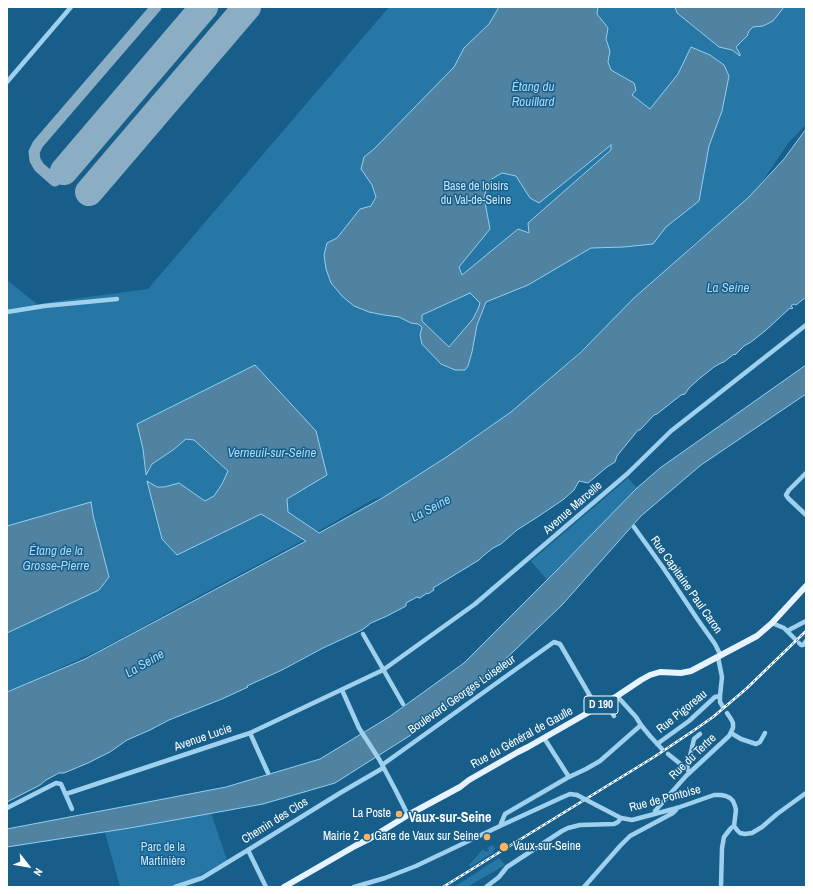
<!DOCTYPE html>
<html>
<head>
<meta charset="utf-8">
<style>
  body { margin:0 }
  #map { position:relative; width:813px; height:894px; overflow:hidden; background:#175e8a; font-family:"Archivo Narrow",sans-serif }
  canvas { display:block }
  .frame { position:absolute; inset:0; border:8px solid #fff; pointer-events:none }
  .north { position:absolute; left:8px; top:846px; width:40px; height:40px; -webkit-text-stroke:3px #175e8a; paint-order:stroke; rotate:121deg; font-size:11px; font-weight:700; line-height:16px; text-align:center; color:#fff }
  .north::after { content:''; display:block; margin:auto; width:14px; height:18px; background:#fff; clip-path:polygon(50% 0,100% 100%,50% 72%,0 100%) }
</style>
</head>
<body>
<div id="map">
<canvas width="813" height="894"></canvas>
<div class="frame"></div>
<div class="north">N</div>
</div>
<script>
const context = document.querySelector('canvas').getContext('2d');
context.lineJoin = 'round';
function fillPath(path, color) { context.fillStyle = color; context.fill(path, 'evenodd'); }
const shape = rows => new Path2D(rows.map(r => 'M' + r).join(''));
function stroke(path, color, width, dash) { context.strokeStyle = color; context.lineWidth = width; context.lineCap = dash ? 'butt' : 'round'; context.setLineDash(dash || []); context.stroke(path); }
function write(font, color, halo, rows, align = 'center') {
  context.font = font + ' "Archivo Narrow",sans-serif'; context.lineWidth = 3; context.setLineDash([]); context.textBaseline = 'middle'; context.strokeStyle = halo; context.fillStyle = color; for (const [text, x, y, turn = 0] of rows) {
    context.save(); context.translate(x, y); context.rotate((+turn || 0) * Math.PI / 180); context.textAlign = isNaN(turn) ? turn : align; if (halo) context.strokeText(text, 0, 0); context.fillText(text, 0, 0); context.restore();
  }
}
const green = shape([
  [389,7,806,7,806,125,789,142,750,200,695,243,643,295,563,367,490,431,384,497,374,499,298,543,182,605,128,635,97,651,21,686,7,691,7,280,38,305,51,302,148,289],
  [628,478,637,488,547,580,531,561],
  [211,813,227,860,197,877,170,887,120,887,105,832,130,828],
  [493,845,495,849,493,851,494,852,470,867,469,865,483,849,486,852,489,850,487,848],
  [499,858,505,865,467,887,454,887]
]);
const water = shape([
  [499,7,598,7,597,14,608,28,606,39,610,51,608,62,611,70,634,83,636,90,632,95,650,109,678,74,691,47,710,55,724,65,729,76,722,111,709,146,699,201,666,227,653,244,624,247,591,248,528,285,486,302,477,325,472,352,468,366,465,370,455,370,441,364,422,344,420,335,422,327,418,324,411,323,399,317,384,315,369,312,354,306,343,297,331,283,326,269,324,255,327,243,337,238,360,209,371,206,376,197,372,185,361,169,364,157,374,149,454,67,464,48,489,24,499,7],
  [611,145,611,150,528,223,529,233,518,229,462,275,459,267,490,229,484,197,490,180,502,173,516,176,530,198,539,203,611,145],
  [470,293,480,303,478,309,473,319,449,347,422,321,422,315,470,293],
  [675,7,784,7,773,21,763,26,753,27,749,31,747,36,736,47,740,54,740,56,732,50,719,47,677,13,675,7],
  [806,129,806,297,796,305,794,304,791,306,793,308,791,309,790,308,765,331,751,342,744,346,735,355,734,354,724,362,721,363,714,367,699,379,689,388,685,394,681,395,657,414,654,415,640,430,638,430,617,456,615,462,607,467,588,483,579,481,574,490,564,499,539,516,517,530,501,544,493,548,483,556,479,560,433,588,434,590,428,594,427,593,420,598,417,597,406,603,406,606,387,616,371,623,362,630,323,648,282,670,247,686,248,687,222,699,169,720,150,730,127,740,110,752,88,763,64,773,59,773,46,780,40,785,7,802,7,692,85,659,306,541,261,514,177,555,162,539,147,481,157,487,164,487,179,483,205,501,214,496,222,484,228,471,194,440,186,439,173,450,152,464,146,475,143,449,137,424,255,365,316,431,327,475,287,499,288,512,319,533,384,497,448,456,511,412,581,352,634,298,749,197,784,159,806,129],
  [806,365,806,394,701,465,641,516,562,605,493,671,414,733,335,783,263,804,130,828,7,847,7,829,226,787,320,759,389,717,464,663,558,569,637,488,660,468,806,365],
  [91,502,93,515,109,577,99,590,7,633,7,526,91,502]
]);
const taxiway = shape([
  [64,171,55,181,39,167,35,160,34,152,38,144,156,7]
]);
const runway = shape([
  [64,171,204,7],
  [89,192,247,7]
]);
const minor = shape([
  [7,82,71,7],
  [7,312,44,306,117,299],
  [806,473,789,490,786,495,788,498,806,515],
  [634,527,664,569,698,620,715,644,721,656],
  [772,623,784,628,795,639],
  [787,631,806,621],
  [363,634,403,704],
  [799,643,801,645,803,645,806,641],
  [718,657,722,677,720,696,720,702,723,707],
  [342,690,359,728,379,759,396,791,408,815],
  [617,696,636,717,641,725,650,736,662,749],
  [606,703,614,716],
  [250,733,268,773],
  [731,733,741,739,756,744,760,742,765,733],
  [544,738,569,777],
  [657,744,689,721,715,697,720,696],
  [668,754,688,770],
  [382,765,554,642,560,644,597,708],
  [687,769,694,739,700,734],
  [66,794,250,733,383,670,475,604,627,474,671,431,806,325],
  [596,805,621,818,632,820,677,808,714,795,721,795,726,796,730,798,733,801,735,806,736,810,734,826,731,828,724,837,722,848,721,887],
  [7,808,56,783,61,784,72,809],
  [655,814,655,811,686,776,729,736,733,728,733,723,731,719,727,713],
  [500,826,505,814,567,778,586,769,600,761,641,725],
  [734,826,737,830,740,833,745,834,752,833,762,827,777,814,806,793],
  [248,850,266,887],
  [175,887,202,878,248,850,340,793,383,768],
  [354,887,385,878,416,866,500,826,563,797,570,794,577,795],
  [486,887,499,877,507,867,562,831,568,828,580,825,614,824,618,822,621,818],
  [584,887,620,846,630,836,673,813,676,810,677,808]
]);
const major = shape([
  [284,887,355,846,369,839,408,815,460,787,469,780,518,752,528,747,591,711,617,696,641,680,650,675,660,672,681,673,691,671,757,636,772,623,806,586]
]);
const rail = shape([
  [443,887,654,757,693,731,713,717,746,689,806,631]
]);
const minorBridge = shape([
  [577,795,596,805]
]);
const markers = [
  [399,814,4,"#ffb35d"],
  [367,837,4,"#ffb35d"],
  [487,837,4,"#ffb35d"],
  [504,847,5,"#ffb35d"]
];
const shields = [
  [601,705,34]
];
const shieldNames = [
  ["D 190",601,705]
];
const parkNames = [
  ["Base de loisirs",476,187],
  ["du Val-de-Seine",476,201],
  ["Parc de la",163,848],
  ["Martinière",163,862]
];
const streetNames = [
  ["Avenue Marcelle",573,508,-41],
  ["Rue Capitaine Paul Caron",686,585,55],
  ["Boulevard Georges Loiseleur",462,695,-35],
  ["Rue Pigoreau",682,712,-39],
  ["Avenue Lucie",203,738,-19],
  ["Rue du Général de Gaulle",522,738,-29],
  ["Rue du Tertre",693,757,-44],
  ["Rue de Pontoise",665,799,-15],
  ["Chemin des Clos",275,821,-32]
];
const poiNames = [
  ["La Poste",391,814],
  ["Mairie 2",359,837],
  ["Gare de Vaux sur Seine",479,837],
  ["Vaux-sur-Seine",513,847,"left"]
];
const waterNames = [
  ["Étang du",533,88],
  ["Rouillard",533,103],
  ["La Seine",728,289],
  ["Verneuil-sur-Seine",272,454],
  ["La Seine",431,509,-28],
  ["Étang de la",56,552],
  ["Grosse-Pierre",56,567],
  ["La Seine",145,664,-30]
];
const quarterNames = [
  ["Vaux-sur-Seine",450,818]
];
fillPath(green, '#2677a6');
fillPath(water, '#5083a2');
stroke(water, '#92cff1', 1);
stroke(taxiway, '#8baec4', 11);
stroke(runway, '#8baec4', 28);
stroke(minor, '#9fd1ee', 4.5);
stroke(major, '#e7f4ff', 6);
stroke(rail, '#fff', 2.5);
stroke(rail, '#175e8a', 1, [3]);
stroke(minorBridge, '#9fd1ee', 4.5);
for (const [x, y, r, color] of markers) { const dot = new Path2D(); dot.arc(x, y, r, 0, 2 * Math.PI); context.fillStyle = color; context.fill(dot); stroke(dot, '#175e8a', 1.5); }
for (const [x, y, w] of shields) { const box = new Path2D(); box.roundRect(x - w / 2, y - 9, w, 18, 3); context.fillStyle = '#175e8a'; context.fill(box); stroke(box, '#fff', 1); }
write('bold 11px', '#fff', null, shieldNames);
write('12px', '#c5e7fa', '#175e8a', parkNames);
write('12px', '#fff', '#175e8a', streetNames);
write('12px', '#fff', '#175e8a', poiNames, 'right');
write('italic 13px', '#abdaf6', '#175e8a', waterNames);
write('bold 14px', '#fff', '#175e8a', quarterNames);
</script>
</body>
</html>
